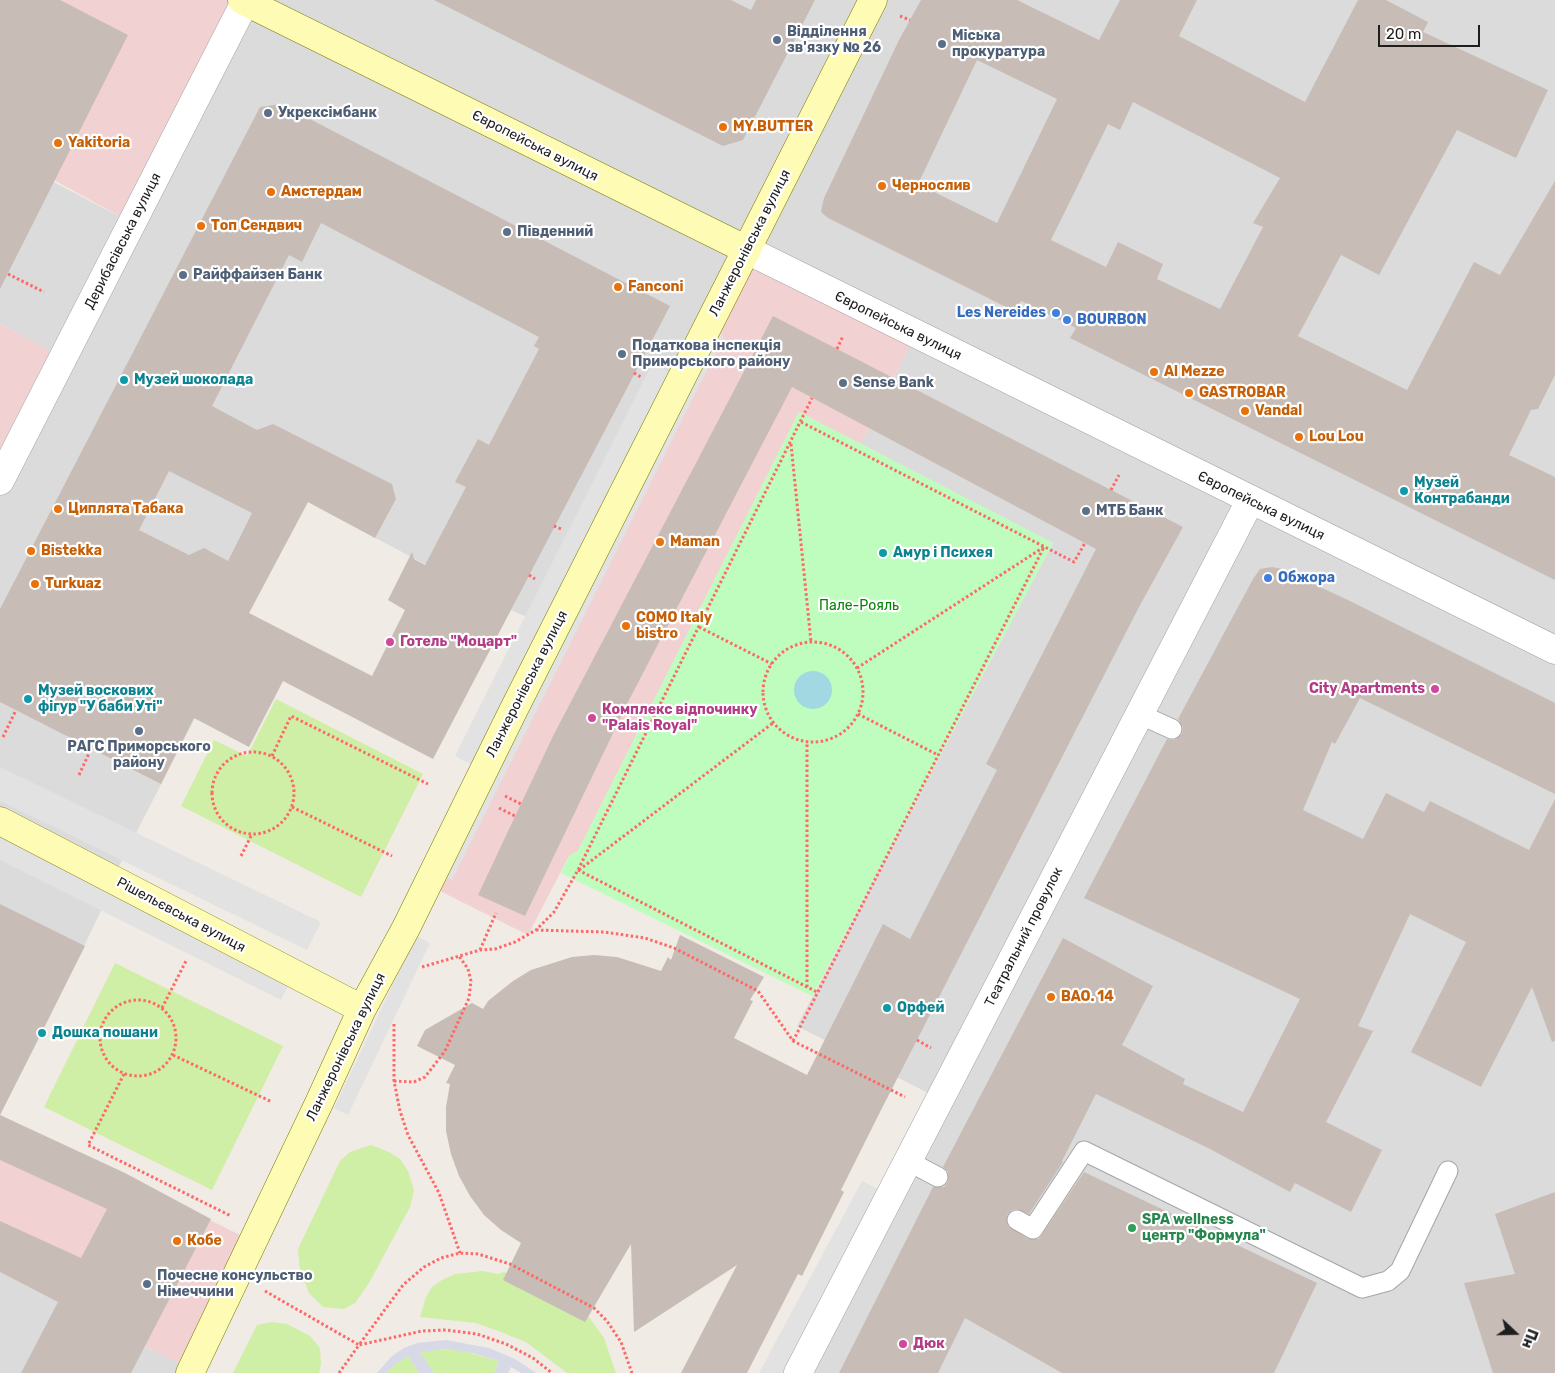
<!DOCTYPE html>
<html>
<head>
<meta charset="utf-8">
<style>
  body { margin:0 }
  #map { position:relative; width:1555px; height:1373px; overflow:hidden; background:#f0ebe4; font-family:Rubik,sans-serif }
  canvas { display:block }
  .north { position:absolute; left:1490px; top:1308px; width:50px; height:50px; -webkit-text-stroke:4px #fff; paint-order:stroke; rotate:111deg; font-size:14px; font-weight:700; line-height:20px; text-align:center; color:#1e1e1e }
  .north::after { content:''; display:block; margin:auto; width:18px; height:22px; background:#1e1e1e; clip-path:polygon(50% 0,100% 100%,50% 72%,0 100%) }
  .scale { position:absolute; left:1378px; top:25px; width:102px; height:22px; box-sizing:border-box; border:2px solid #1e1e1e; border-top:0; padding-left:6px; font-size:15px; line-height:18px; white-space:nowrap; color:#1e1e1e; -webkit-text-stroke:4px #fff; paint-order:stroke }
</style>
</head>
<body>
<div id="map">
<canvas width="1555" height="1373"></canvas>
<div class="north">Пн</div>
<div class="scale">20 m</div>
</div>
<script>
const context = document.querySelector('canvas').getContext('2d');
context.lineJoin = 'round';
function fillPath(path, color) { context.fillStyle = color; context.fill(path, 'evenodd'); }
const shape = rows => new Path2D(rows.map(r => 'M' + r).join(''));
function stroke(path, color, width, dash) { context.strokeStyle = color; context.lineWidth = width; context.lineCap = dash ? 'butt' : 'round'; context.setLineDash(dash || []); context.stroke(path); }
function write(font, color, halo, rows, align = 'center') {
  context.font = font + ' Rubik,sans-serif'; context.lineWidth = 4.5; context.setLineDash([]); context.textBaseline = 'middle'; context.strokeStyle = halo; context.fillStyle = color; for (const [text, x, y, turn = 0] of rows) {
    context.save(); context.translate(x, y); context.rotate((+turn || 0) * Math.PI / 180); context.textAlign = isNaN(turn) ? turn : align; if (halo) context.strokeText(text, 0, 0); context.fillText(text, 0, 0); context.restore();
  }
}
const residential = shape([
  [248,0,868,0,746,243],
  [873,0,1555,0,1555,648,752,246],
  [247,5,739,253,549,627,511,610,308,502,249,613,115,874,0,815,0,489],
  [0,154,130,222,62,357,0,324],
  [914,337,1244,503,934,1096,797,1026,1053,543,861,444],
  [1251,505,1555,658,1555,1373,801,1373],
  [0,828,114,884,45,1027,0,1115],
  [0,1272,188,1368,186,1373,0,1373]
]);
const commercial = shape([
  [46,0,230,0,130,222,54,180,0,118],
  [749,256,914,337,861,444,799,412,578,851,569,856,528,935,434,888],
  [0,324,62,357,0,476],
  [0,1115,250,1240,188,1368,0,1272]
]);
const grass = shape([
  [276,699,423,774,361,897,181,806,214,740,247,756],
  [115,963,283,1046,212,1190,44,1107],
  [371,1145,389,1152,400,1159,408,1171,414,1190,410,1207,369,1283,355,1303,344,1309,323,1307,309,1293,300,1270,298,1249,340,1161,350,1152],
  [483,1271,498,1274,504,1272,586,1313,604,1338,616,1373,567,1373,526,1342,501,1332,476,1323,420,1317,426,1297,432,1287,442,1280,455,1274],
  [272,1322,287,1324,310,1336,320,1348,321,1364,319,1373,233,1373,257,1325],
  [432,1349,460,1350,499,1361,494,1373,434,1373,419,1352],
  [408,1356,419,1373,387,1373,397,1363]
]);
const park = shape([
  [799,412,1053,543,812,996,561,873,569,856,578,851]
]);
const parking = shape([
  [712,329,724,336,452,880,441,874],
  [652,364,672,373,474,766,455,756],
  [0,767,321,922,307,950,0,801],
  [0,835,291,980,281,1000,0,860],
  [416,936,430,943,348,1115,334,1108],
  [862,1181,884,1192,787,1373,759,1373]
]);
const plaza = shape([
  [446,1340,489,1348,515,1359,536,1373,521,1373,511,1367,508,1373,494,1373,499,1361,473,1353,446,1349,420,1352,434,1373,419,1373,408,1356,397,1363,387,1373,377,1373,392,1356,404,1348,417,1343]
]);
const water = shape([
  '794 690a19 19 0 1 1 38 0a19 19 0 1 1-38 0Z'
]);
const building = shape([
  [0,0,60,0,128,35,0,289],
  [434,0,731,0,751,10,756,0,815,0,743,140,723,146],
  [921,0,1017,0,1099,40,1120,0,1197,0,1179,36,1305,102,1358,0,1386,0,1428,22,1423,32,1548,90,1516,158,1457,130,1379,275,1341,255,1298,336,1407,390,1474,262,1500,275,1555,181,1555,375,1538,409,1531,410,1509,455,1555,477,1555,580,1070,338,1076,328,1021,301,1016,312,828,218,821,212,824,198,899,40],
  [977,60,1057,99,997,223,918,184],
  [1133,102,1280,178,1253,223,1263,227,1220,309,1157,279,1163,264,1118,242,1106,267,1051,240,1108,124,1120,130],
  [281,104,670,306,433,759,283,681,249,747,194,718,161,784,0,702,0,609,260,107],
  [321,223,539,337,534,346,539,349,489,445,478,439,455,482,466,487,425,565,414,559,412,552,388,600,405,610,372,676,249,613,308,502,375,538,396,499,392,484,273,424,257,430,212,406,289,255,302,262],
  [169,471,252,513,228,561,204,548,189,555,139,530],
  [773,316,1183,527,1139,607,880,1112,841,1190,844,1192,802,1276,798,1274,747,1373,681,1373,737,1265,634,1332,631,1244,585,1322,503,1280,521,1243,501,1230,484,1215,470,1196,459,1176,451,1154,446,1131,446,1107,450,1084,446,1083,455,1065,417,1046,425,1030,472,1003,483,1009,488,1001,513,981,531,970,572,957,594,955,617,957,661,971,668,957,671,960,680,935,764,977,750,1000,753,1001,734,1038,807,1075,883,924,910,939,997,770,986,764,1096,549,792,387,629,700,525,916,478,895,553,736],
  [1272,567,1282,569,1352,602,1555,703,1555,794,1360,698,1335,744,1332,742,1303,810,1363,839,1386,793,1424,812,1430,801,1529,850,1555,799,1555,1041,1552,1042,1532,987,1481,1087,1411,1052,1466,942,1410,914,1358,1026,1373,1031,1326,1122,1382,1150,1351,1212,1295,1183,1290,1192,1210,1149,1096,1094,1062,1161,1063,1162,1029,1214,1017,1209,1012,1210,1007,1215,1008,1226,1028,1239,1039,1239,1084,1172,1317,1283,1274,1373,1062,1373,965,1318,938,1373,839,1373,933,1187,944,1187,948,1182,948,1172,943,1167,1063,938,1153,986,1122,1045,1185,1079,1183,1084,1243,1112,1300,999,1084,898,1167,739,1174,740,1182,734,1183,727,1178,719,1253,579,1260,569],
  [0,904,85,946,0,1115,125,1173,211,1219,131,1373,21,1373,58,1302,0,1272,0,1221,81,1258,107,1209,0,1160],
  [1555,1192,1555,1373,1493,1373,1464,1283,1515,1274,1495,1214]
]);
const path = shape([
  [900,16,910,20],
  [8,274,44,292],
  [837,349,843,336],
  [634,373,641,377],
  [801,422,1074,562,1085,543],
  [791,444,811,642],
  [1111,490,1119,475],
  [554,526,561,529],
  [529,575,535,579],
  [699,627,772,664],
  '763 692a50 50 0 1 1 100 0a50 50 0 1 1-100 0Z',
  [857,668,1044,547],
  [858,714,938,755],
  [3,737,16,710],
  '212 793a41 41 0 1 1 82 0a41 41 0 1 1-82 0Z',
  [272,756,291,716,428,784],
  [79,775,91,749],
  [505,796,521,804],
  [292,807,392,856],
  [499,808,515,816],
  [241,856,252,834],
  [578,870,817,992],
  [579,870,773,723],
  [536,930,604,932,645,938,674,948,758,991,793,1041,905,1097],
  [480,950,496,913],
  [422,967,480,950,495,949,515,942,536,930,554,912,578,870,812,398],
  [807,987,807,742],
  '100 1038a38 38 0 1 1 76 0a38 38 0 1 1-76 0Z',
  [162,1008,186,961],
  [394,1024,394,1081,400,1111,408,1135,439,1193,460,1253],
  [917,1040,931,1048],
  [793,1041,1044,547],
  [173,1055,272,1102],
  [124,1074,88,1145,231,1216],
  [394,1081,414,1082,425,1077,445,1051,469,998,471,981,468,969,459,956],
  [265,1291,359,1345,403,1285,424,1267,441,1258,460,1253,478,1254,510,1264,594,1308,607,1321,621,1342,632,1373],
  [339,1373,359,1345,422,1331,446,1330,477,1334,506,1344,533,1358,552,1373]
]);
const lane = shape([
  [1139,714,1172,729],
  [908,1161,938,1177],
  [1017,1220,1033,1229,1084,1151,1362,1288,1388,1281,1400,1271,1448,1171]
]);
const street = shape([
  [747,250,1555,650],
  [0,481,246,0],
  [798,1373,1250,501]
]);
const secondary = shape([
  [242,0,747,250],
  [0,821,362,1009],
  [190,1373,319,1103,362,1009,406,928,514,709,873,0]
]);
const markers = [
  [777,40,5,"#5c6f8a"],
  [942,44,5,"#5c6f8a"],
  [268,113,5,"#5c6f8a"],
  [723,127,5,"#e8710a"],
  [58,143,5,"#e8710a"],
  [882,186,5,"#e8710a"],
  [271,192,5,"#e8710a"],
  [201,226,5,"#e8710a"],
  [507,232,5,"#5c6f8a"],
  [183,275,5,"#5c6f8a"],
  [618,287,5,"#e8710a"],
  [1056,313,5,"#3f7fe0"],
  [1067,320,5,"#3f7fe0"],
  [622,354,5,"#5c6f8a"],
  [1154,372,5,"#e8710a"],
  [124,380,5,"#0f9aa8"],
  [843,383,5,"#5c6f8a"],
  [1189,393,5,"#e8710a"],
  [1245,411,5,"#e8710a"],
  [1299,437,5,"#e8710a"],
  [1404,491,5,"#0f9aa8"],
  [58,509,5,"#e8710a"],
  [1086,511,5,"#5c6f8a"],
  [660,542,5,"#e8710a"],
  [31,551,5,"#e8710a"],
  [883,553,5,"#0f9aa8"],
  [1268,578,5,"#3f7fe0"],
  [35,584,5,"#e8710a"],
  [626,626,5,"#e8710a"],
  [390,642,5,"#d1479c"],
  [1435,689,5,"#d1479c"],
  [28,699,5,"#0f9aa8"],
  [592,718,5,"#d1479c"],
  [139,731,5,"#5c6f8a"],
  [1051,997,5,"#e8710a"],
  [887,1008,5,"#0f9aa8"],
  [42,1033,5,"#0f9aa8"],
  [1132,1228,5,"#2e9e5b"],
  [177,1241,5,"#e8710a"],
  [147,1284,5,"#5c6f8a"],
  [903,1344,5,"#d1479c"]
];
const serviceNames = [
  ["Відділення",787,32],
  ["зв'язку № 26",787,48],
  ["Міська",952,36],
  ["прокуратура",952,52],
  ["Укрексімбанк",278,113],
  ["Південний",517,232],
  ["Райффайзен Банк",193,275],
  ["Податкова інспекція",632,346],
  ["Приморського району",632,362],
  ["Sense Bank",853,383],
  ["МТБ Банк",1096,511],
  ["РАГС Приморського",139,747,"center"],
  ["району",139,763,"center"],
  ["Почесне консульство",157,1276],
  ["Німеччини",157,1292]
];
const foodNames = [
  ["MY.BUTTER",733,127],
  ["Yakitoria",68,143],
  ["Чернослив",892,186],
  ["Амстердам",281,192],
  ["Топ Сендвич",211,226],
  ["Fanconi",628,287],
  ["Al Mezze",1164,372],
  ["GASTROBAR",1199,393],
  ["Vandal",1255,411],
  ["Lou Lou",1309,437],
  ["Циплята Табака",68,509],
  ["Maman",670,542],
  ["Bistekka",41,551],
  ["Turkuaz",45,584],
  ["COMO Italy",636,618],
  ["bistro",636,634],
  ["BAO. 14",1061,997],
  ["Кобе",187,1241]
];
const streetNames = [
  ["Європейська вулиця",535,146,27],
  ["Дерибасівська вулиця",123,241,-63],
  ["Ланжеронівська вулиця",750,243,-63],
  ["Європейська вулиця",898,326,26],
  ["Європейська вулиця",1261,506,26],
  ["Ланжеронівська вулиця",527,684,-63],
  ["Рішельєвська вулиця",181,915,28],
  ["Театральний провулок",1024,937,-63],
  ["Ланжеронівська вулиця",346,1047,-64]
];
const shopNames = [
  ["Les Nereides",1046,313,"right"],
  ["BOURBON",1077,320],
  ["Обжора",1278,578]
];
const cultureNames = [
  ["Музей шоколада",134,380],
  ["Музей",1414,483],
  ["Контрабанди",1414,499],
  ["Амур і Психея",893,553],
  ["Музей воскових",38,691],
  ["фігур \"У баби Уті\"",38,707],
  ["Орфей",897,1008],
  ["Дошка пошани",52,1033]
];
const parkNames = [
  ["Пале-Рояль",859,606]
];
const hotelNames = [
  ["Готель \"Моцарт\"",400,642],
  ["City Apartments",1425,689,"right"],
  ["Комплекс відпочинку",602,710],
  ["\"Palais Royal\"",602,726],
  ["Дюк",913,1344]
];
const leisureNames = [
  ["SPA wellness",1142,1220],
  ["центр \"Формула\"",1142,1236]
];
fillPath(residential, '#dcdbdb');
fillPath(commercial, '#f2d1d3');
fillPath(grass, '#cfeea6');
fillPath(park, '#befdbd');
fillPath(parking, '#e2e2e2');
fillPath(plaza, '#d8d9e6');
fillPath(water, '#a1d8e1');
fillPath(building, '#c8bcb6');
stroke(lane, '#a5a5a5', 21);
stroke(street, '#a5a5a5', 29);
stroke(secondary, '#787b00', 29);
stroke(path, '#ff6866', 3, [2.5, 2.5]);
stroke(lane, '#fff', 19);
stroke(street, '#fff', 28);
stroke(secondary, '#fefbb4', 28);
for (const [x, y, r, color] of markers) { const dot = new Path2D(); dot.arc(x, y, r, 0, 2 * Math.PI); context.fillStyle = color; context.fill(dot); stroke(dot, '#fff', 2); }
write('bold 14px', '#4e5e75', '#fff', serviceNames, 'left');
write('bold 14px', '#c56008', '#fff', foodNames, 'left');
write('14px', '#1e1e1e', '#fff', streetNames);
write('bold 14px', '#366cbe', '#fff', shopNames, 'left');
write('bold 14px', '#0d838f', '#fff', cultureNames, 'left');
write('14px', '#048503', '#fff', parkNames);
write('bold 14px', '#b23c85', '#fff', hotelNames, 'left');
write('bold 14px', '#27864d', '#fff', leisureNames, 'left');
</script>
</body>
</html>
